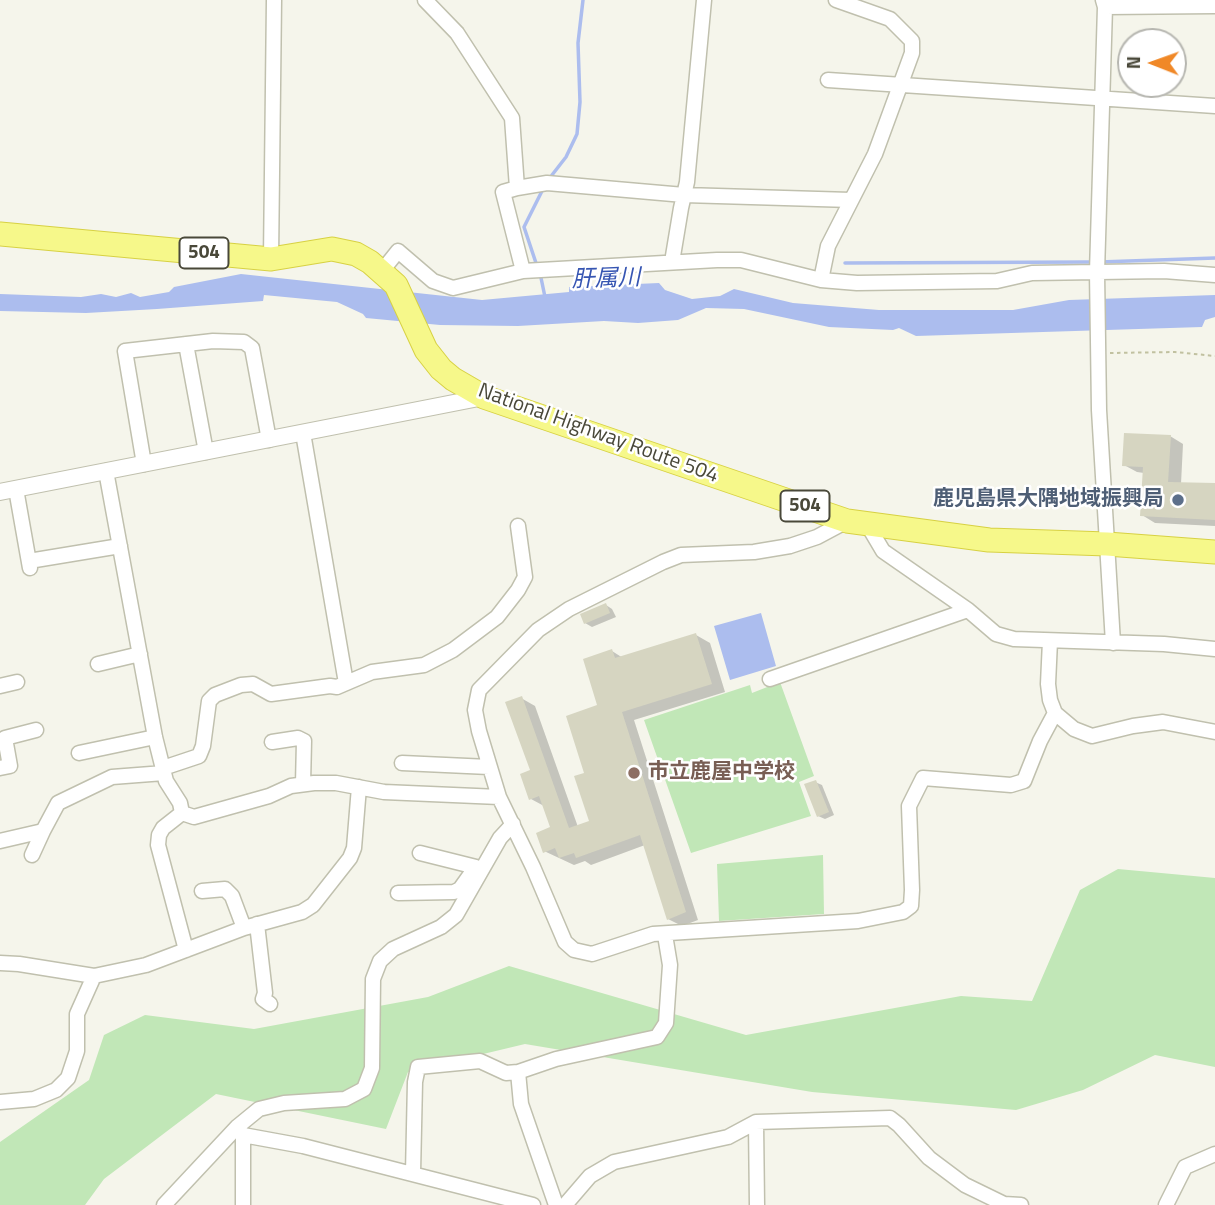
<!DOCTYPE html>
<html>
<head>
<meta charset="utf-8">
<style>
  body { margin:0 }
  #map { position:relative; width:1215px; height:1205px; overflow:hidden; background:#f5f5eb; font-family:"Titillium Web",sans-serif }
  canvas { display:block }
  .north { position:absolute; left:1117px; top:28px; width:70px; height:70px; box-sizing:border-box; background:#fff; border:2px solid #b6b6b0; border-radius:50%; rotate:271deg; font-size:19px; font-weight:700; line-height:28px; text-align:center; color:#494839 }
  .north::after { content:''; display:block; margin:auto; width:24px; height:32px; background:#f08827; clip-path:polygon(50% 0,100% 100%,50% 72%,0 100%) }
</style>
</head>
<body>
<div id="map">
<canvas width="1215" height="1205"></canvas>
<div class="north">N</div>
</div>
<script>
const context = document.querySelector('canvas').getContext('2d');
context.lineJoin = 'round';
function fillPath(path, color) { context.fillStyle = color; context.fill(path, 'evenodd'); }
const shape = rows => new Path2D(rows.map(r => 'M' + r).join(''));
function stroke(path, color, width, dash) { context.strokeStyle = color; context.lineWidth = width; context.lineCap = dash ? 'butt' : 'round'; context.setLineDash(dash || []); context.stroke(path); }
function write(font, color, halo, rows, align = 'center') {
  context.font = font + ' "Titillium Web","Noto Sans JP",sans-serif'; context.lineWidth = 5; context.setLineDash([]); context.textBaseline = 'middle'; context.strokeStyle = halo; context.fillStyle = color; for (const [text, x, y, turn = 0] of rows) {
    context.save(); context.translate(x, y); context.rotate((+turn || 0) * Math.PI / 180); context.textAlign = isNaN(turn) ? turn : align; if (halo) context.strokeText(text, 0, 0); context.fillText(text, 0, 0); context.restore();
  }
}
const green = shape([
  [780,682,814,776,799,782,811,816,691,853,644,720,750,685,752,693],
  [823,855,824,914,719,921,717,864],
  [1118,869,1215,878,1215,1067,1155,1055,1083,1090,1016,1110,812,1092,525,1044,408,1072,386,1129,216,1094,104,1179,85,1205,0,1205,0,1142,89,1080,104,1035,145,1015,254,1029,428,997,509,966,746,1035,961,996,1032,1001,1080,890]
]);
const water = shape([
  [241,274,482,300,569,292,569,287,598,286,606,280,614,280,614,285,659,283,665,290,692,299,720,296,734,289,793,303,879,310,1013,310,1069,300,1215,295,1215,317,1205,320,1202,327,916,336,899,328,893,330,829,327,744,309,706,308,678,320,638,323,604,321,518,326,440,325,366,318,363,314,337,302,264,295,263,301,157,309,86,313,0,311,0,294,81,297,101,294,116,297,131,293,140,297,169,292,174,287],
  [761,613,776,666,730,680,714,626]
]);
const shadow = shape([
  [1170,436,1183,444,1181,484,1215,485,1215,526,1155,523,1142,515,1144,473,1137,472,1124,465],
  [606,605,612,609,616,617,592,627,585,623],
  [696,635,710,643,725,692,634,720,698,920,682,926,668,919,645,845,591,865,585,861,574,865,544,851,552,828,544,806,531,799,532,771,521,698,535,706,578,827,591,822,587,774,612,651,623,658],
  [815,782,822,785,834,815,825,819,818,816]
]);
const stream = shape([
  [552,175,566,157,577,134,580,102,578,43,583,0],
  [1100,262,1215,258],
  [845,263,1092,262],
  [537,266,524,227,542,191],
  [540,273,545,297]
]);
const building = shape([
  [1124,433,1171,435,1168,482,1215,483,1215,520,1140,516,1143,467,1122,466],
  [606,603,610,613,584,624,580,614],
  [696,633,712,684,622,712,686,912,667,920,640,835,576,858,574,853,559,858,555,848,543,853,536,833,550,827,539,796,529,800,520,774,530,770,505,702,522,696,569,828,589,821,574,776,584,773,566,716,597,705,583,659,612,649,615,658],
  [816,780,829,812,817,817,804,784]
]);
const path = shape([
  [1110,353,1175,352,1215,356]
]);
const minor = shape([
  [425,0,457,33,512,118,517,188],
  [1103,0,1105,7,1097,272,1099,410,1113,643],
  [1105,7,1215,6],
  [828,80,1215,106],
  [271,259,274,0],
  [672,262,681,208,687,182,704,0],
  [382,271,398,251,433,281,453,288,523,271,717,260,741,260,821,280,857,283,997,281,1032,273,1164,271,1215,275],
  [523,271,503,192,517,188,547,183,684,195,851,200],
  [821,280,828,246,875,154,912,53,912,41,890,19,836,0],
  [186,344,206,452],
  [303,433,346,683],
  [144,464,125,351,213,341,244,342,252,348,269,440],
  [106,471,155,737,166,781,180,803,182,813],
  [16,489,30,568],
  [847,521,817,537,790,546,754,552,681,555,663,562,569,609,538,630,479,690,475,710,479,731,499,797,533,867,565,942,574,950,592,954,653,934,858,921,903,912,911,906,912,890,909,806,923,778,1011,785,1024,781,1040,741,1055,713],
  [867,524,883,551,968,610,996,634,1014,639,1164,644,1215,649],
  [29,561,120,546],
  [1050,641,1048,684,1050,700,1055,713,1074,729,1092,736,1133,726,1163,722,1215,732],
  [98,664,140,654],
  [770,679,968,610],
  [0,686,17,682],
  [272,742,298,738,304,741,303,784],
  [79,753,155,737],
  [402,763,489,767],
  [0,768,10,766,5,738,36,730],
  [163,768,199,756,203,746,209,701,215,695,241,685,253,684,271,694,330,686,337,687,372,672,424,665,453,650,497,617,518,590,525,577,518,526],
  [182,813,194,817,269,796,291,786,314,783,336,783,384,792,499,797],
  [182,813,163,828,159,835,158,845,186,950],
  [0,841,43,831,58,803,112,777,164,773],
  [420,853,476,867],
  [32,855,43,831],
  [202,891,225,889,232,896,244,928],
  [398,893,454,892,460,889,470,875],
  [257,924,265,993,263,999,270,1004],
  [0,963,19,964,94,976,146,965,244,928,302,912,313,905,350,858,354,848,359,787],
  [518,1072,521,1104,556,1205],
  [0,1102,34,1099,56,1090,68,1078,77,1051,77,1014,94,976],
  [756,1122,757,1205],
  [238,1128,243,1135,243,1205],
  [243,1135,303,1146,533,1205],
  [413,1173,415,1082,418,1067,480,1061,506,1073,518,1072,556,1059,657,1037,666,1023,670,965,665,935],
  [164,1205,237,1127,259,1109,284,1103,345,1099,364,1089,372,1068,373,979,380,961,393,949,441,927,456,915,500,838,513,824],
  [565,1205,590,1176,614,1162,728,1137,756,1122,890,1118,899,1125,929,1158,965,1185,1004,1204,1021,1205],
  [1166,1205,1185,1167,1215,1154]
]);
const tertiary = shape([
  [0,492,484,397]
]);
const trunk = shape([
  [0,234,271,259,332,249,356,254,370,262,396,285,426,350,441,369,453,379,484,397,847,521,989,540,1107,544,1215,552]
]);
const markers = [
  [1178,500,7,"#5c6f8a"],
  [634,773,7,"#8d6e63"]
];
const shields = [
  [204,253,49],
  [805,506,49]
];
const shieldNames = [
  ["504",204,253],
  ["504",805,506]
];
const streetNames = [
  ["National Highway Route 504",598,434,20]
];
const serviceNames = [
  ["鹿児島県大隅地域振興局",1164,500]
];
const educationNames = [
  ["市立鹿屋中学校",648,773]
];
const waterNames = [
  ["肝属川",606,280,-2]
];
fillPath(green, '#c1e7b7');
fillPath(water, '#acbdee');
fillPath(shadow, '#0003');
stroke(stream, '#acbdee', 3.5);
fillPath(building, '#d6d5c1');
stroke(minor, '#c0c0ae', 17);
stroke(tertiary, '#c0c0ae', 18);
stroke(trunk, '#d7d143', 25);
stroke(path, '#c1c1a0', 2, [3.5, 3.5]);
stroke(minor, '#fff', 14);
stroke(tertiary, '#fff', 16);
stroke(trunk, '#f6f88a', 23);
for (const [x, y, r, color] of markers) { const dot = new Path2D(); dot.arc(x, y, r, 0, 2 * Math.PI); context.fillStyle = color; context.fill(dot); stroke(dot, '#fff', 2.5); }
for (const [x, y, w] of shields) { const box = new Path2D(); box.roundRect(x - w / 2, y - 15.5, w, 31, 5); context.fillStyle = '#fff'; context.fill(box); stroke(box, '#494839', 2); }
write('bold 19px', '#494839', null, shieldNames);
write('21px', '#494839', '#fff', streetNames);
write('bold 21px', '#4e5e75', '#fff', serviceNames, 'right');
write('bold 21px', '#785e54', '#fff', educationNames, 'left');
write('italic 23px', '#3655b2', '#fff', waterNames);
</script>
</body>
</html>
